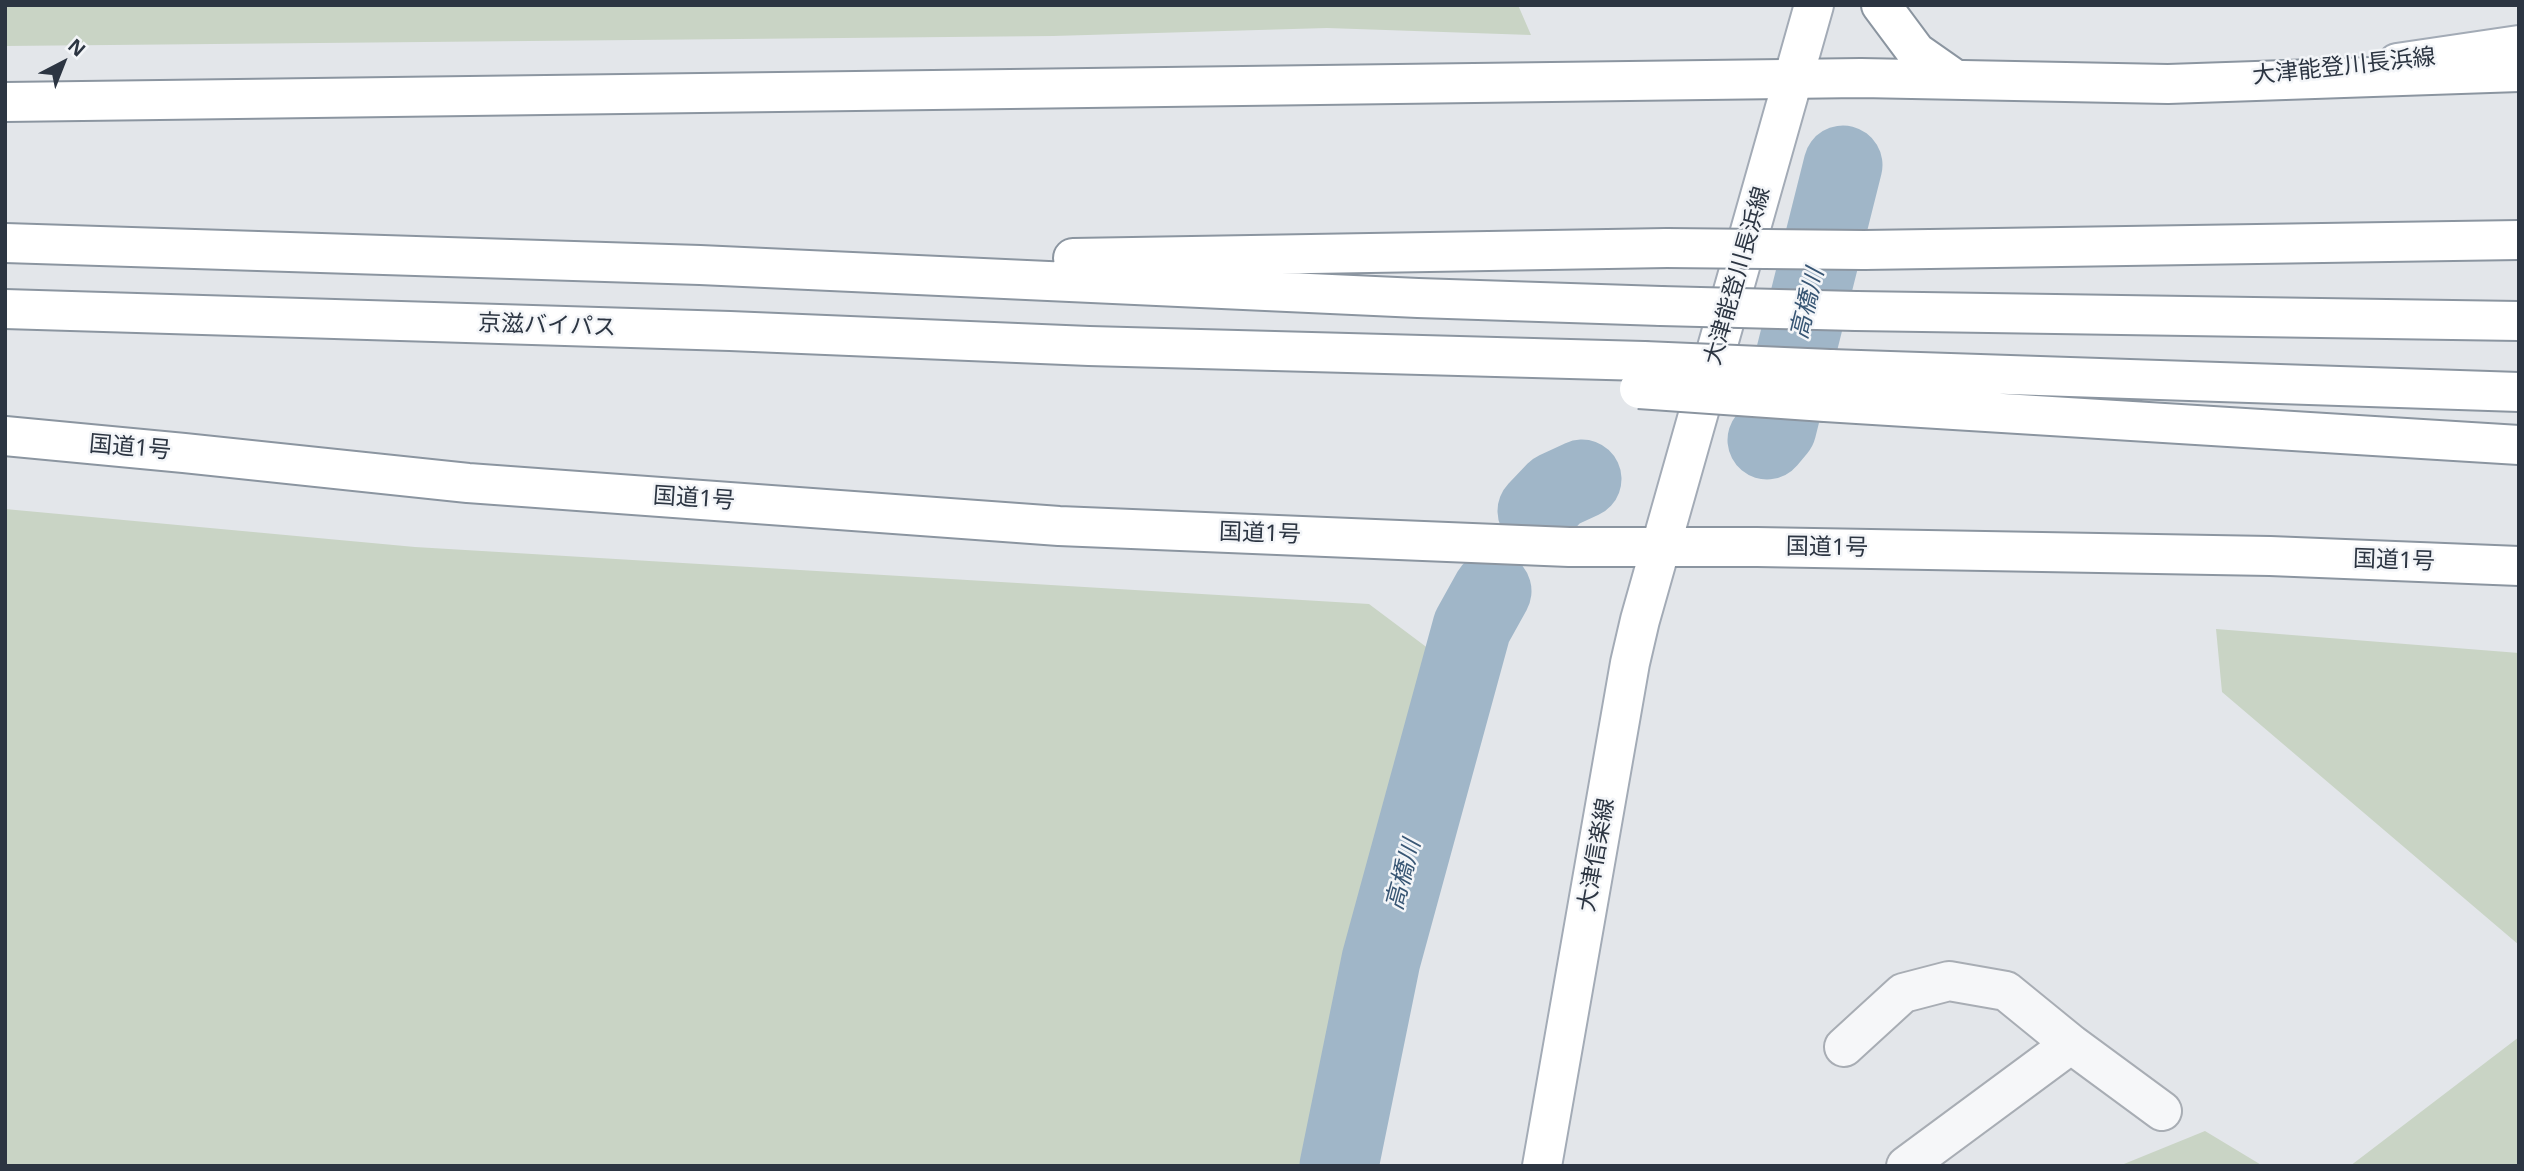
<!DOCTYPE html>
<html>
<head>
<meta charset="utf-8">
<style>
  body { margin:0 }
  #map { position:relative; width:2524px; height:1171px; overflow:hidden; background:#e3e6ea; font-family:"Noto Sans",sans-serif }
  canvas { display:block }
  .frame { position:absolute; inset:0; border:7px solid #2c3542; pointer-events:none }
  .north { position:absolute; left:28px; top:28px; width:70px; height:70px; -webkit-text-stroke:5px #f3f5f8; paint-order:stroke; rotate:42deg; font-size:19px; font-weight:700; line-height:28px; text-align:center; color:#2c3542 }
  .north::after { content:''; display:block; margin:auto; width:24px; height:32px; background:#2c3542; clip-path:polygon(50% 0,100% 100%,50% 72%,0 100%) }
</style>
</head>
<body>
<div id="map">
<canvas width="2524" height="1171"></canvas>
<div class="frame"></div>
<div class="north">N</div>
</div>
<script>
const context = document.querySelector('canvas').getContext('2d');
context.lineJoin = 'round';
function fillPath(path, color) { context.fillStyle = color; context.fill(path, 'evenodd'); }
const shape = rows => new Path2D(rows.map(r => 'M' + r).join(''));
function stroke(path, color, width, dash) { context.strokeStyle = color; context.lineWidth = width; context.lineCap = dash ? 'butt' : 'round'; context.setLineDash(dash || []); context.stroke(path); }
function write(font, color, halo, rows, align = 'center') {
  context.font = font + ' "Noto Sans","Noto Sans JP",sans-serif'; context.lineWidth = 5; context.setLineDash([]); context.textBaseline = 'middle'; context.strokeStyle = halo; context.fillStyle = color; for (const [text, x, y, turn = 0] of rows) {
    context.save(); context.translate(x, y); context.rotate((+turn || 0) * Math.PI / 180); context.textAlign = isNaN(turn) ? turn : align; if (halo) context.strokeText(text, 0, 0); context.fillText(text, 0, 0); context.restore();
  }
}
const green = shape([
  [5,5,1518,5,1531,35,1327,28,1053,36,5,46],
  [5,509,415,547,1369,604,1433,652,1301,1166,5,1166],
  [2216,629,2519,653,2519,945,2222,692],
  [2519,1037,2519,1166,2350,1166],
  [2205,1131,2263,1166,2119,1166]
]);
const river = shape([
  [1767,440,1777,428,1843,165],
  [1537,511,1556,491,1582,479],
  [1339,1166,1381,960,1472,627,1492,591]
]);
const minor = shape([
  [1844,1047,1903,993,1949,981,2006,991,2071,1044],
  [1906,1166,2071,1044,2162,1111]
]);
const major = shape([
  [2397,63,2519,45],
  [1542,1166,1630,663,1640,620,1814,5]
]);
const highway = shape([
  [1881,5,1916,52,1956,80],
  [5,102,1861,78,2168,84,2519,72],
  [5,243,700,265,1418,298,1661,306],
  [1864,250,2519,240],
  [1073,258,1667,248],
  [5,309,730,331,1089,346,1644,361],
  [1856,311,2519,321],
  [1830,369,2519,392],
  [1825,402,2519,445],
  [5,436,184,453,468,483,1059,526,1569,547,1757,547,2270,556,2519,566]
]);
const highwayBridge = shape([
  [1667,248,1864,250],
  [1661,306,1856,311],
  [1644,361,1830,369],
  [1639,389,1825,402]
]);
const streetNames = [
  ["大津能登川長浜線",2344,67,-6],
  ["大津能登川長浜線",1738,276,-74],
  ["京滋バイパス",547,326,2],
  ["国道1号",130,448,5],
  ["国道1号",694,499,4],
  ["国道1号",1260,534,2],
  ["国道1号",1827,548,1],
  ["国道1号",2394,561,2],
  ["大津信楽線",1597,855,-80]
];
const waterNames = [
  ["高橋川",1808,304,-76],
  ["高橋川",1404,875,-75]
];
fillPath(green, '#c9d4c5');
stroke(river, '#a0b6c8', 79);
stroke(minor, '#a8adb4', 42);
stroke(major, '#a3abb6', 42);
stroke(highway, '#8b95a0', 42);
stroke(minor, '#f6f7f9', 38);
stroke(major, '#fff', 38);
stroke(highway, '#fff', 38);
stroke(highwayBridge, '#8b95a0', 42, []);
stroke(highwayBridge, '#fff', 38);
write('23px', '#2c3542', '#f3f5f8', streetNames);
write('italic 24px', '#385674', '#f3f5f8', waterNames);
</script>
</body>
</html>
